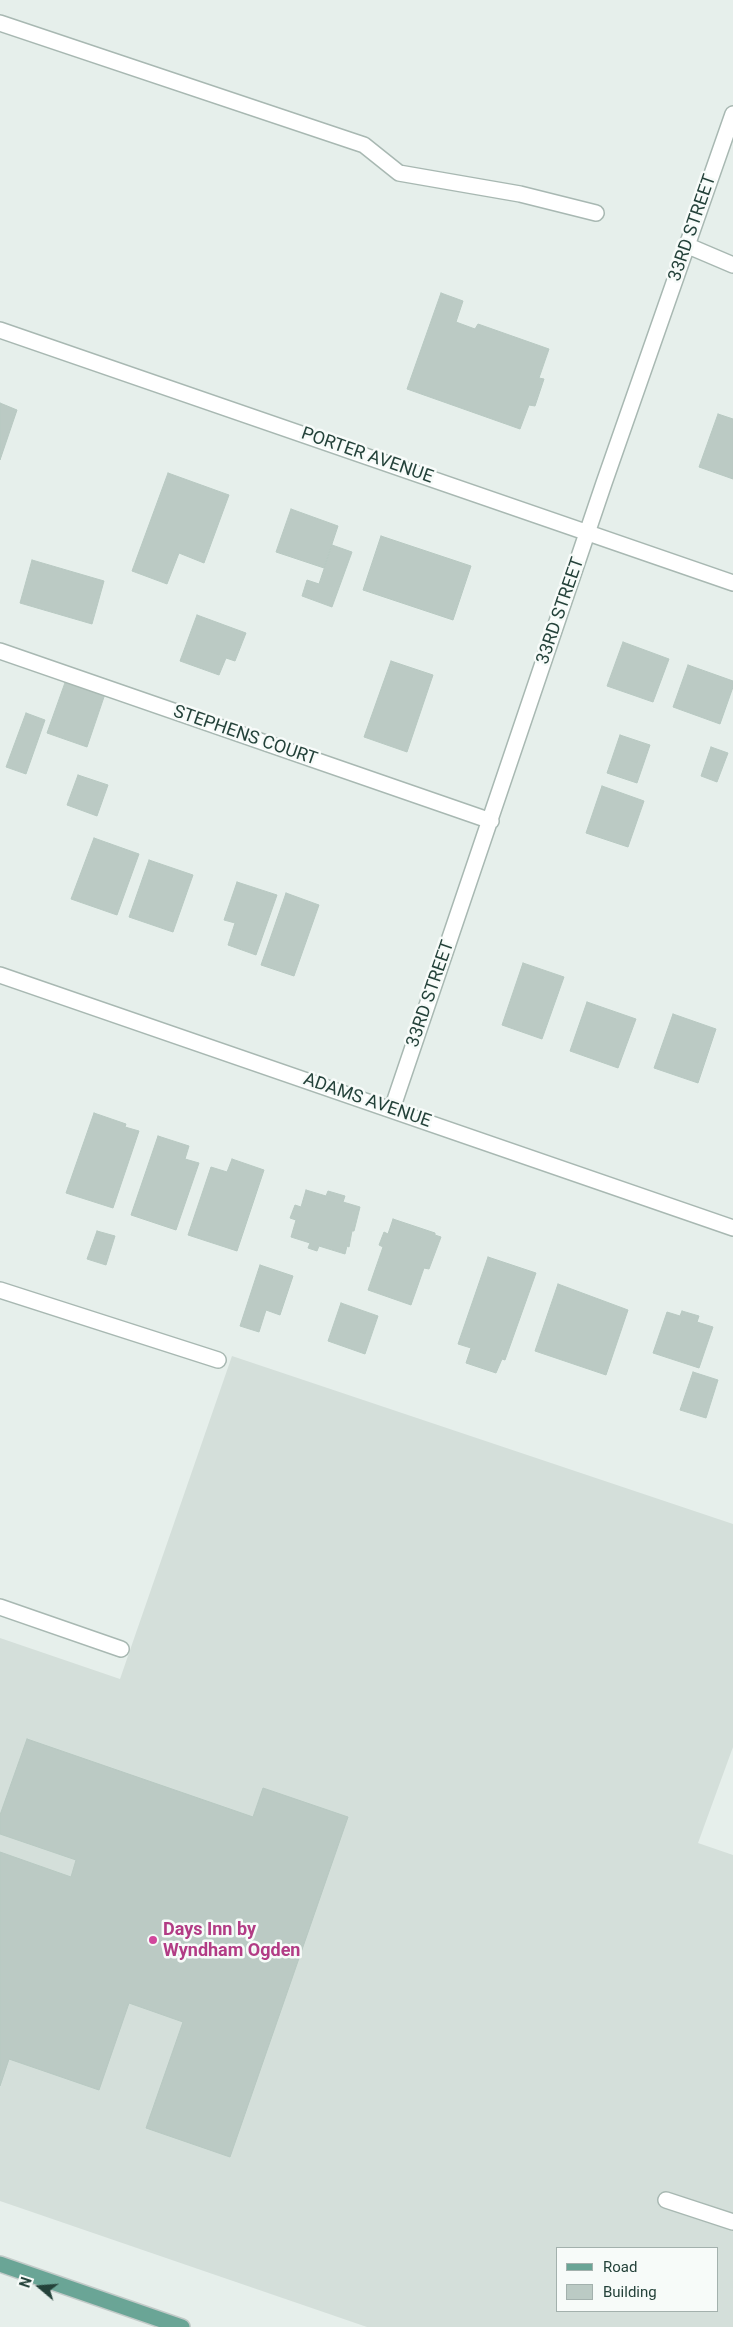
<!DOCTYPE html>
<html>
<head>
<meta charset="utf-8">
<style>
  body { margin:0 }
  #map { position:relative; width:733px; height:2327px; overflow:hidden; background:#e6efeb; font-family:Roboto,sans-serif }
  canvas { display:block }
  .legend { position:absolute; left:556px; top:2247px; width:162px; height:65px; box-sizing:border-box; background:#f7fbf9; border:1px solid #a3b1ad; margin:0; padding:6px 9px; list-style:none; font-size:15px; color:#24423a }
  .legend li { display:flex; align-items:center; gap:10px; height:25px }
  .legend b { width:25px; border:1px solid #a3b1ad }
  .north { position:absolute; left:15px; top:2262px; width:50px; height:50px; -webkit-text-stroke:4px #f7fbf9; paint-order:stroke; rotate:288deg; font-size:14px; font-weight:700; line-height:20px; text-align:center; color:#24423a }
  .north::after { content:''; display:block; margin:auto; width:18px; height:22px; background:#24423a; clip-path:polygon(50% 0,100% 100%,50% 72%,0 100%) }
</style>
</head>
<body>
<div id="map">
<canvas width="733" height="2327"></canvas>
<ul class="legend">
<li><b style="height:6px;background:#6aa596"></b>Road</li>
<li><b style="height:14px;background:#bbcac4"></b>Building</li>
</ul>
<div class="north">N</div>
</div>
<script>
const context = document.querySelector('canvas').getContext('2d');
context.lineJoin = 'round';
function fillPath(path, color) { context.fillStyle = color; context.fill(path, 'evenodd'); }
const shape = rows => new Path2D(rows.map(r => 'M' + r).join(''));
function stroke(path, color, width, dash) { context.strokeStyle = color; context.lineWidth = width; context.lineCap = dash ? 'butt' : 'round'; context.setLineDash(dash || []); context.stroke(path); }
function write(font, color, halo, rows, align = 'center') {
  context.font = font + ' Roboto,sans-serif'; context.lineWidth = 5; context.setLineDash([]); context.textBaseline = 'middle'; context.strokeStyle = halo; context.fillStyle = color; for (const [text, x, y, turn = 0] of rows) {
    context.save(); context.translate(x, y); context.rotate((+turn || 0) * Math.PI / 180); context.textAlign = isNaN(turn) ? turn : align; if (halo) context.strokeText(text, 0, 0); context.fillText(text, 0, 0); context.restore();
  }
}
const built = shape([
  [232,1356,733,1524,733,1747,698,1843,733,1855,733,2327,367,2327,0,2201,0,1638,120,1679],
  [557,2248,717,2248,717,2311,557,2311]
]);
const building = shape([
  [441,293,463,301,456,322,475,329,478,324,549,349,539,378,544,379,535,406,529,405,520,429,407,389,441,293],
  [0,403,17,410,0,460,0,403],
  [718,414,733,419,733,479,699,467,718,414],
  [168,473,229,495,204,563,179,553,167,584,132,571,168,473],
  [291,509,338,526,324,568,276,552,291,509],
  [381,536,471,566,453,620,363,590,381,536],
  [332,545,352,552,332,607,302,596,307,580,319,584,332,545],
  [32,560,104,581,92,624,20,603,32,560],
  [197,615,246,633,235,661,226,658,219,675,180,661,197,615],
  [623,642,669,659,653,702,607,686,623,642],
  [391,661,433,675,407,752,364,737,391,661],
  [688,665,733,681,733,687,720,724,673,707,688,665],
  [67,677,106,691,87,747,47,733,67,677],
  [26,713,45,720,26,774,6,767,26,713],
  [620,735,650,745,637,783,607,773,620,735],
  [711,747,728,753,717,782,701,776,711,747],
  [78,775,108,785,97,816,67,805,78,775],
  [602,786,644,801,628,847,586,833,602,786],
  [94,838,139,854,117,915,71,899,94,838],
  [149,860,193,875,173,932,129,917,149,860],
  [237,882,277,895,256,955,228,945,235,923,224,920,237,882],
  [286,893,319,905,294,976,261,965,286,893],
  [523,963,564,977,542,1039,502,1025,523,963],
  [587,1002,636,1019,618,1068,570,1051,587,1002],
  [673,1014,716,1029,698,1083,654,1068,673,1014],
  [94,1113,126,1124,125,1127,139,1131,113,1208,66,1193,94,1113],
  [158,1136,189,1146,185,1159,199,1163,176,1230,131,1215,158,1136],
  [232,1159,264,1170,237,1251,188,1235,211,1167,227,1172,232,1159],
  [306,1190,326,1196,328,1191,345,1196,343,1202,360,1207,354,1231,352,1231,349,1247,347,1246,345,1254,319,1246,317,1251,308,1248,310,1243,291,1237,296,1220,290,1218,295,1205,301,1207,306,1190],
  [393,1219,435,1233,435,1235,441,1237,429,1269,424,1268,411,1305,368,1290,383,1247,379,1245,384,1232,388,1234,393,1219],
  [97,1231,115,1236,106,1265,87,1259,97,1231],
  [488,1257,536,1273,505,1360,502,1359,496,1373,466,1363,471,1348,458,1344,488,1257],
  [260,1265,293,1276,280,1315,266,1310,259,1332,240,1326,260,1265],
  [558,1284,628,1310,606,1375,535,1351,558,1284],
  [341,1303,378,1316,365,1354,328,1341,341,1303],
  [682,1311,699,1316,697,1322,713,1327,699,1368,653,1353,667,1312,680,1316,682,1311],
  [693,1372,718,1380,706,1418,680,1410,693,1372],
  [27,1739,253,1817,263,1788,348,1817,230,2157,146,2128,183,2022,129,2003,99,2090,9,2059,0,2086,0,1852,71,1877,76,1860,0,1834,0,1815,27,1739]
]);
const minor = shape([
  [0,23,364,145,399,173,520,194,596,213],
  [686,245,733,265],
  [0,330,733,583],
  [0,651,491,821],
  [0,975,733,1228],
  [392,1109,604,483,733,114],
  [0,1290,218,1360],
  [0,1607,121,1649],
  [666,2200,733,2222]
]);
const major = shape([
  [0,2264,182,2327]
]);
const markers = [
  [153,1940,5,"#d1479c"]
];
const streetNames = [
  ["33RD STREET",693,228,-71],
  ["PORTER AVENUE",367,456,19],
  ["33RD STREET",561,611,-71],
  ["STEPHENS COURT",245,736,19],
  ["33RD STREET",431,994,-71],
  ["ADAMS AVENUE",367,1101,19]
];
const hotelNames = [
  ["Days Inn by",163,1930],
  ["Wyndham Ogden",163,1951]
];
fillPath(built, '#d4dfda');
fillPath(building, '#bbcac4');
stroke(building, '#b8c9c2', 1);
stroke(minor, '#a8b8b2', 18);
stroke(major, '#c2cac8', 18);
stroke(minor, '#fff', 15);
stroke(major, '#6aa596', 15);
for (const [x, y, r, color] of markers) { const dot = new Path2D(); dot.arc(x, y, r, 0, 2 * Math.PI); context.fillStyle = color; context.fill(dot); stroke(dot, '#f7fbf9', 2); }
write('18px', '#24423a', '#f7fbf9', streetNames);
write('bold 18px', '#b23c85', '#f7fbf9', hotelNames, 'left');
</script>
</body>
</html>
